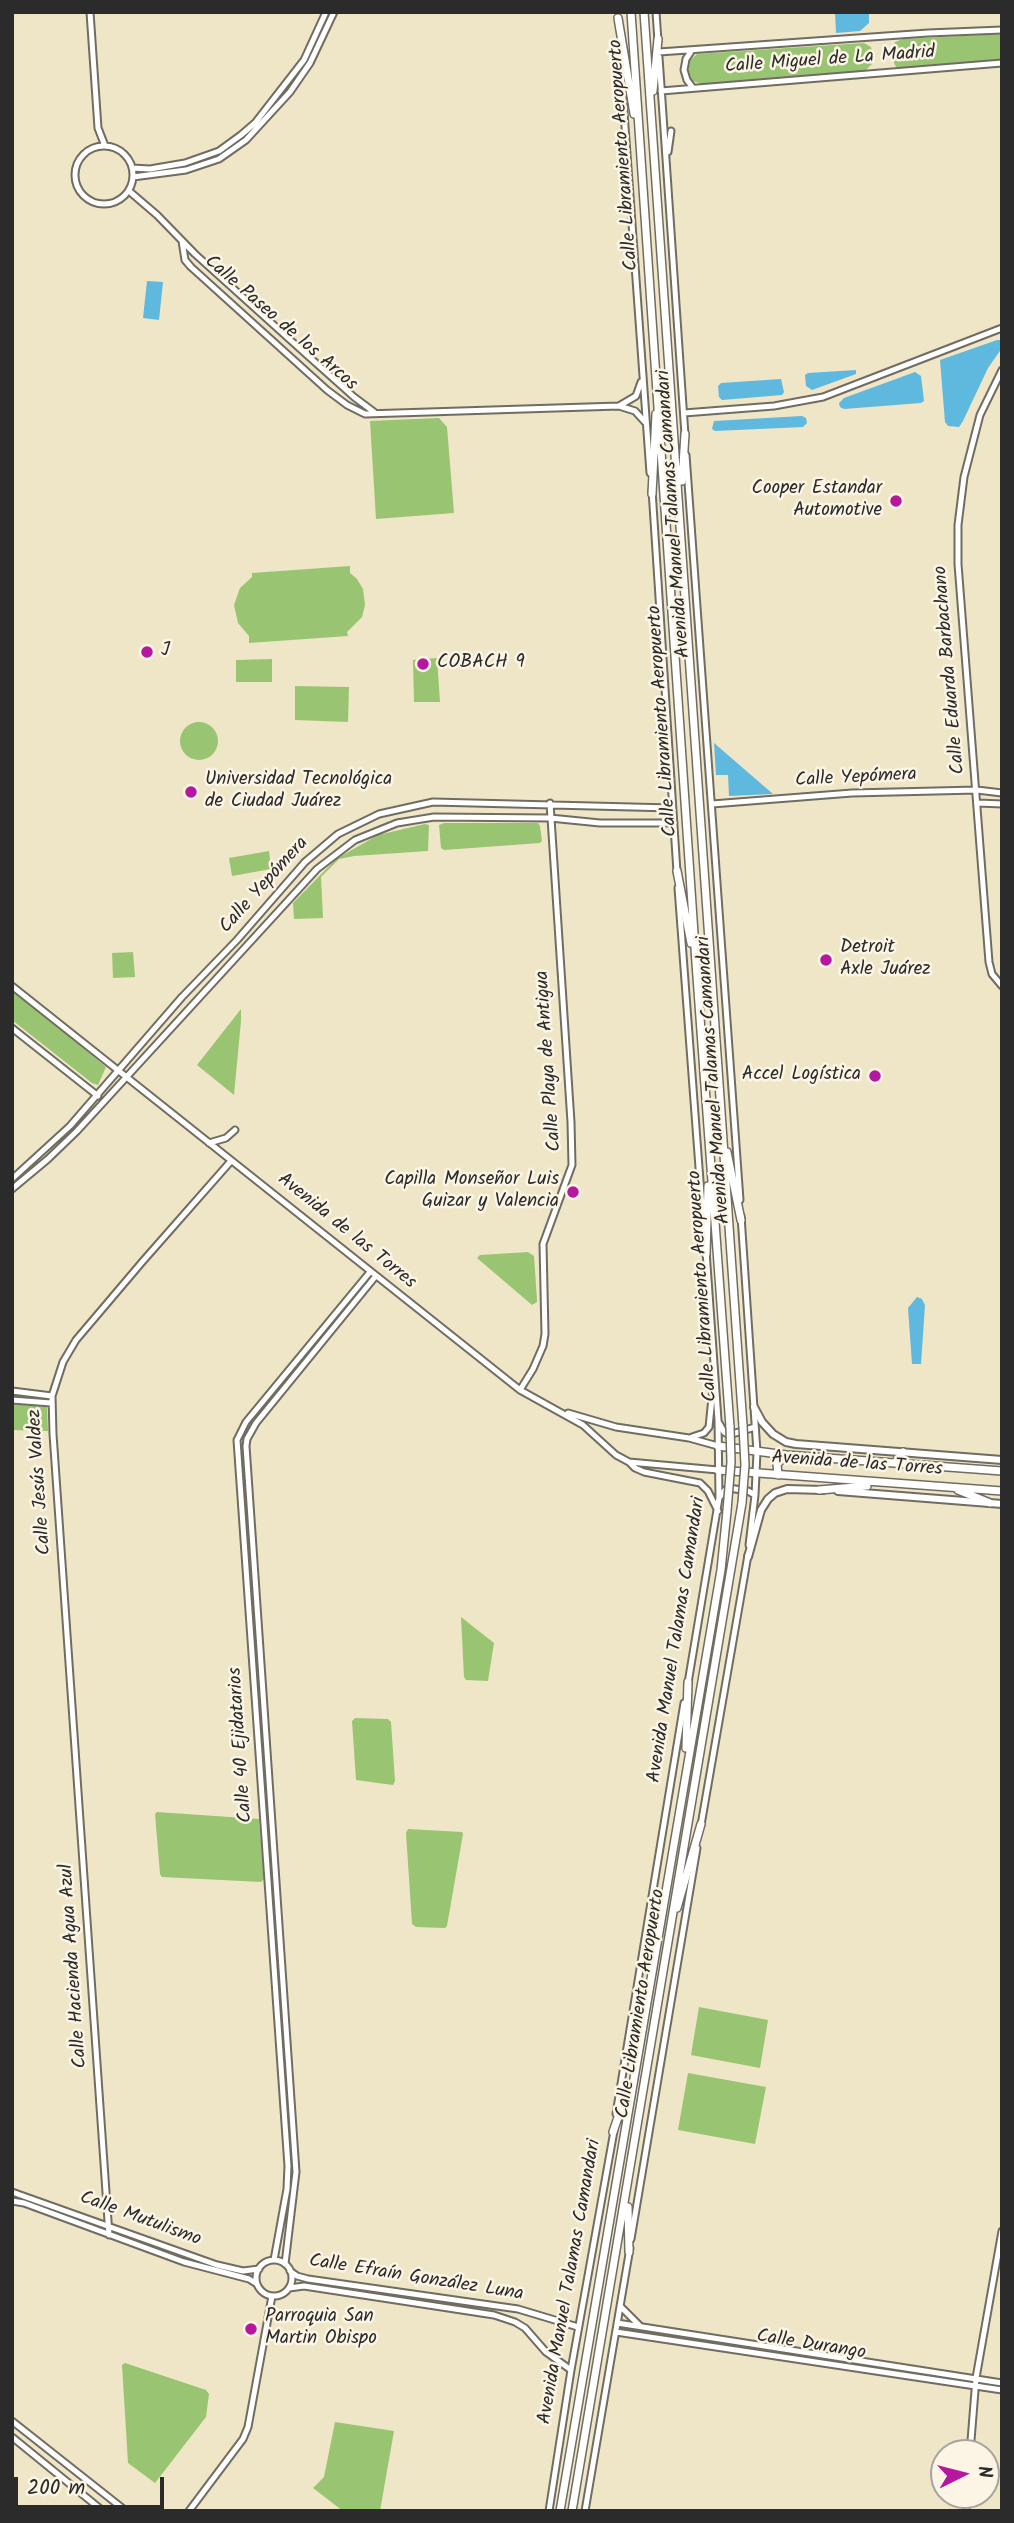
<!DOCTYPE html>
<html>
<head>
<meta charset="utf-8">
<style>
  body { margin:0 }
  #map { position:relative; width:1014px; height:2523px; overflow:hidden; background:#efe5c7; font-family:Kalam,sans-serif }
  canvas { display:block }
  .frame { position:absolute; inset:0; border:14px solid #2b2b2b; pointer-events:none }
  .north { position:absolute; left:930px; top:2439px; width:70px; height:70px; box-sizing:border-box; background:#fcf5e5; border:2px solid #a8a49b; border-radius:50%; rotate:84deg; font-size:19px; font-weight:700; line-height:28px; text-align:center; color:#2b2b2b }
  .north::after { content:''; display:block; margin:auto; width:24px; height:32px; background:#b5179e; clip-path:polygon(50% 0,100% 100%,50% 72%,0 100%) }
  .scale { position:absolute; left:14px; top:2477px; width:150px; height:32px; box-sizing:border-box; border:4px solid #2b2b2b; border-top:0; padding-left:9px; font-size:21px; line-height:24px; white-space:nowrap; color:#2b2b2b; -webkit-text-stroke:5px #fcf5e5; paint-order:stroke }
</style>
</head>
<body>
<div id="map">
<canvas width="1014" height="2523"></canvas>
<div class="frame"></div>
<div class="north">N</div>
<div class="scale">200 m</div>
</div>
<script>
const context = document.querySelector('canvas').getContext('2d');
context.lineJoin = 'round';
function fillPath(path, color) { context.fillStyle = color; context.fill(path, 'evenodd'); }
const shape = rows => new Path2D(rows.map(r => 'M' + r).join(''));
function stroke(path, color, width, dash) { context.strokeStyle = color; context.lineWidth = width; context.lineCap = dash ? 'butt' : 'round'; context.setLineDash(dash || []); context.stroke(path); }
function write(font, color, halo, rows, align = 'center') {
  context.font = font + ' Kalam,sans-serif'; context.lineWidth = 5; context.setLineDash([]); context.textBaseline = 'middle'; context.strokeStyle = halo; context.fillStyle = color; for (const [text, x, y, turn = 0] of rows) {
    context.save(); context.translate(x, y); context.rotate((+turn || 0) * Math.PI / 180); context.textAlign = isNaN(turn) ? turn : align; if (halo) context.strokeText(text, 0, 0); context.fillText(text, 0, 0); context.restore();
  }
}
const green = shape([
  [1002,34,1002,59,905,68,896,67,890,54,895,42,903,39],
  [864,43,871,47,874,58,873,63,865,71,701,84,693,81,686,71,688,62,697,54],
  [439,418,447,427,454,513,376,519,370,421],
  [350,566,350,573,357,579,363,589,365,605,362,617,347,632,348,636,249,643,249,636,238,623,234,605,240,588,252,577,252,573],
  [437,658,440,702,414,702,413,660],
  [272,659,272,682,236,682,236,660],
  [295,686,349,687,348,722,295,720],
  '180 741a19 19 0 1 1 38 0a19 19 0 1 1-38 0Z',
  [444,823,538,823,540,826,542,841,540,843,444,850,441,848,439,825],
  [425,824,429,825,428,851,354,856,339,859,321,877,323,918,294,919,293,903,336,859,378,835],
  [269,851,271,869,232,876,229,858],
  [133,952,135,977,113,978,112,953],
  [12,989,106,1067,98,1085,92,1083,12,1020],
  [241,1009,241,1021,234,1095,197,1065],
  [528,1252,534,1256,537,1300,537,1302,532,1305,477,1258,480,1255],
  [12,1404,47,1407,48,1431,12,1430],
  [461,1617,494,1643,488,1681,466,1680,464,1677],
  [355,1718,388,1719,391,1722,395,1781,393,1785,356,1780,352,1721],
  [157,1812,259,1819,264,1879,261,1882,162,1877,160,1874,155,1814],
  [408,1829,462,1832,463,1834,447,1926,445,1928,416,1927,412,1924,406,1833],
  [699,2007,768,2020,760,2068,691,2055],
  [688,2073,766,2087,755,2144,678,2130],
  [125,2363,206,2390,209,2394,206,2417,155,2483,128,2463,122,2365],
  [335,2422,394,2431,380,2511,343,2511,313,2488,324,2477]
]);
const water = shape([
  [835,12,869,12,869,23,860,31,836,33],
  [147,281,163,282,159,320,143,318],
  [997,340,1002,340,1002,348,988,368,963,421,959,427,948,426,945,422,940,360],
  [856,370,856,374,812,390,806,386,805,375,808,373],
  [915,372,921,376,924,401,921,403,844,409,840,407,839,403,844,398],
  [781,379,784,392,782,395,722,400,719,397,718,386,721,383],
  [802,416,806,418,807,423,803,427,715,431,712,429,714,421],
  [714,743,773,794,729,796,728,775,716,775],
  [917,1297,922,1299,925,1305,921,1364,912,1364,908,1308]
]);
const secondary = shape([
  [90,12,98,128,105,146],
  [656,12,658,41],
  [619,43,650,473],
  [692,50,686,59,684,70,687,80,693,88],
  [659,52,928,33,1002,30],
  [659,57,685,435],
  [661,91,1002,63],
  '75 175a29 29 0 1 1 58 0a29 29 0 1 1-58 0Z',
  [668,152,671,131],
  [132,168,150,169,185,163,219,151,241,135,255,123,304,60,326,12],
  [133,177,186,170,219,159,246,140,290,92,310,63,334,12],
  [129,191,157,215,195,254,307,355,354,397,374,412],
  [182,241,185,260,191,267,327,390,347,405,365,414,619,406,635,411,645,422],
  [1002,370,980,415,964,477,958,525,958,564,989,962,992,974,1002,986],
  [619,406,636,396,641,382],
  [684,413,774,406,823,397,1002,328],
  [686,455,740,1200],
  [652,490,677,872],
  [978,803,1002,804],
  [712,804,852,793,977,790,1002,793],
  [678,888,704,1234],
  [12,986,520,1390,583,1425,616,1455,629,1462,718,1470],
  [12,1028,98,1096],
  [209,1143,226,1138,235,1130],
  [12,1179,70,1126,182,997,237,940,305,862,338,834,379,814,433,802,672,808],
  [12,1189,48,1159,77,1131,317,869,355,840,397,823,434,817,550,818,600,823,674,823],
  [741,1216,757,1452,755,1495,749,1545],
  [520,1390,533,1369,543,1346,545,1334,543,1244,572,1165,571,1122,550,803],
  [12,1391,52,1396],
  [12,1400,51,1403],
  [568,1413,616,1427,689,1438,718,1446],
  [719,1423,724,1432,729,1435,755,1427],
  [692,1437,704,1433,709,1427,713,1388],
  [629,1462,635,1468,644,1472,700,1483,708,1491,718,1511],
  [719,1498,725,1490,729,1488,748,1491,755,1495],
  [688,1683,719,1498,718,1420,706,1251],
  [701,1825,748,1555],
  [616,2114,684,1703],
  [12,2192,217,2265,243,2271,259,2269],
  [12,2201,24,2203,184,2262,249,2279,257,2284],
  [109,2235,53,1434,52,1396,63,1362,76,1340,143,1261,231,1161],
  [631,2239,697,1848],
  [274,2260,287,2189,288,2166,237,1440,246,1422,370,1272],
  '256 2278a18 18 0 1 1 36 0a18 18 0 1 1-36 0Z',
  [285,2264,296,2172,246,1446,247,1439,256,1423,375,1277],
  [290,2271,297,2276,308,2279,518,2309,578,2327],
  [289,2288,304,2286,494,2315,515,2322,525,2328,546,2352,571,2370],
  [620,2306,640,2326],
  [617,2323,1002,2383],
  [616,2332,1002,2390],
  [12,2421,126,2511],
  [12,2437,103,2511],
  [970,2453,976,2378,1002,2231],
  [189,2511,243,2439,248,2427,272,2296],
  [549,2511,571,2370,614,2131],
  [585,2511,630,2248],
  [966,2511,967,2495]
]);
const primary = shape([
  [754,1407,762,1422,773,1434,786,1442,796,1444,1002,1460],
  [838,1491,1002,1504],
  [748,1557,761,1510,768,1499,775,1493,787,1489,823,1490]
]);
const highway = shape([
  [631,12,696,963,730,1427],
  [644,12,743,1426],
  [618,18,634,114],
  [653,91,658,39],
  [682,481,685,434],
  [652,494,656,414],
  [677,871,691,943],
  [727,1152,741,1220],
  [706,1254,708,1186],
  [718,1446,786,1455,1002,1471],
  [895,1463,903,1452],
  [718,1470,1002,1491],
  [778,1475,777,1464,785,1456],
  [819,1490,867,1486],
  [958,1490,990,1503],
  [686,1748,688,1682],
  [677,1908,701,1824],
  [613,2132,629,2085],
  [628,2207,629,2252],
  [560,2511,721,1570,727,1511],
  [572,2511,742,1503]
]);
const highwayBridge = shape([
  [742,1503,745,1465,743,1426],
  [727,1511,731,1462,730,1427]
]);
const markers = [
  [896,501,7,"#b5179e"],
  [147,652,7,"#b5179e"],
  [423,664,7,"#b5179e"],
  [191,792,7,"#b5179e"],
  [826,960,7,"#b5179e"],
  [875,1076,7,"#b5179e"],
  [573,1192,7,"#b5179e"],
  [251,2329,7,"#b5179e"]
];
const streetNames = [
  ["Calle Miguel de La Madrid",830,61,-4],
  ["Calle Libramiento Aeropuerto",625,155,-94],
  ["Calle Paseo de los Arcos",280,324,41],
  ["Avenida Manuel Talamas Camandari",675,514,-94],
  ["Calle Eduarda Barbachano",951,670,-95],
  ["Calle Libramiento Aeropuerto",664,721,-94],
  ["Calle Yepómera",856,779,-3],
  ["Calle Yepómera",265,886,-48],
  ["Calle Playa de Antigua",550,1061,-94],
  ["Avenida Manuel Talamas Camandari",715,1080,-94],
  ["Avenida de las Torres",346,1232,39],
  ["Calle Libramiento Aeropuerto",704,1286,-94],
  ["Avenida de las Torres",857,1465,4],
  ["Calle Jesús Valdez",41,1482,-94],
  ["Avenida Manuel Talamas Camandari",678,1640,-81],
  ["Calle 40 Ejidatarios",242,1745,-94],
  ["Calle Hacienda Agua Azul",75,1966,-94],
  ["Calle Libramiento Aeropuerto",642,2004,-81],
  ["Calle Mutulismo",140,2220,20],
  ["Calle Efraín González Luna",416,2279,9],
  ["Avenida Manuel Talamas Camandari",571,2282,-80],
  ["Calle Durango",811,2346,9]
];
const poiNames = [
  ["Cooper Estandar",882,490,"right"],
  ["Automotive",882,512,"right"],
  ["J",161,652],
  ["COBACH 9",437,664],
  ["Universidad Tecnológica",205,781],
  ["de Ciudad Juárez",205,803],
  ["Detroit",840,949],
  ["Axle Juárez",840,971],
  ["Accel Logística",861,1076,"right"],
  ["Capilla Monseñor Luis",559,1181,"right"],
  ["Guizar y Valencia",559,1203,"right"],
  ["Parroquia San",265,2318],
  ["Martin Obispo",265,2340]
];
fillPath(green, '#99c572');
fillPath(water, '#5fb8dd');
stroke(secondary, '#706c62', 9);
stroke(primary, '#706c62', 10);
stroke(highway, '#706c62', 10);
stroke(secondary, '#fff', 5);
stroke(primary, '#fff', 6);
stroke(highway, '#fff', 7);
stroke(highwayBridge, '#706c62', 10, []);
stroke(highwayBridge, '#fff', 7);
for (const [x, y, r, color] of markers) { const dot = new Path2D(); dot.arc(x, y, r, 0, 2 * Math.PI); context.fillStyle = color; context.fill(dot); stroke(dot, '#fcf5e5', 2.5); }
write('19px', '#2b2b2b', '#fcf5e5', streetNames);
write('19px', '#2b2b2b', '#fcf5e5', poiNames, 'left');
</script>
</body>
</html>
